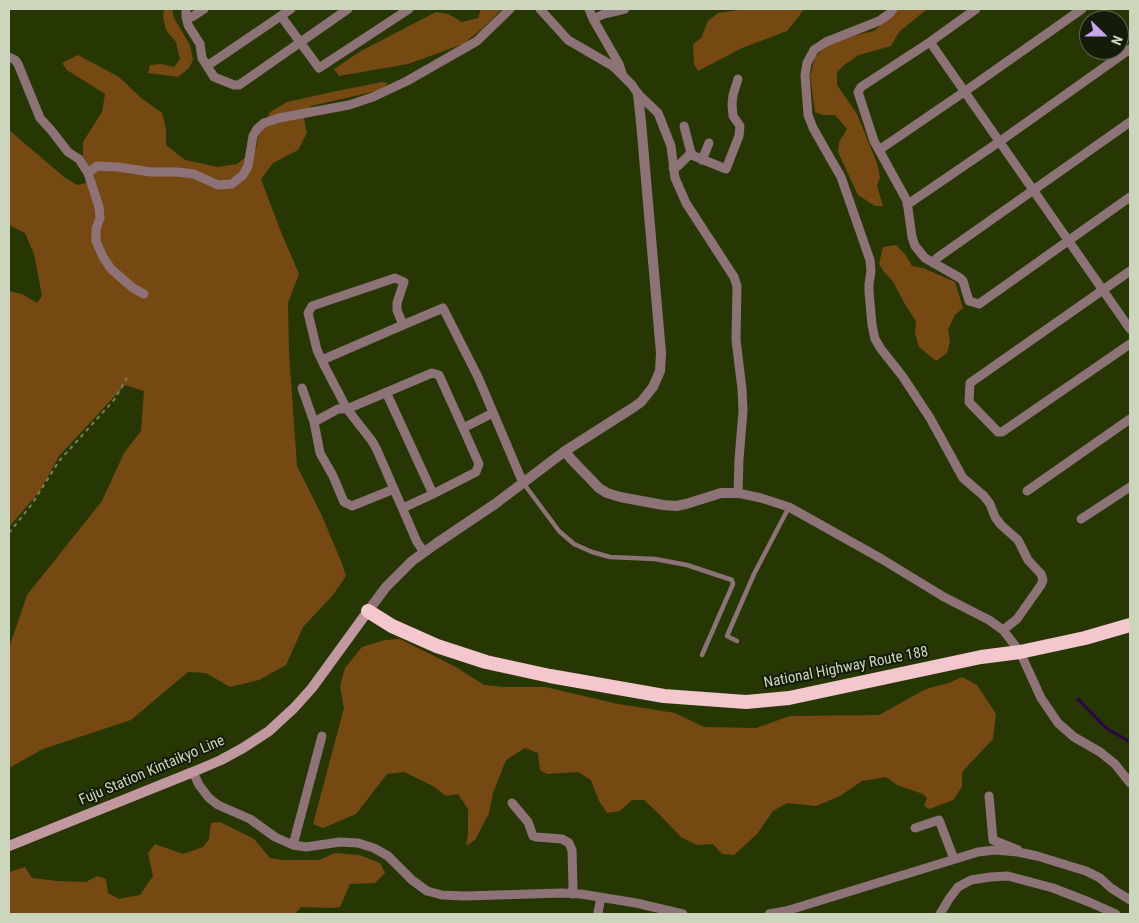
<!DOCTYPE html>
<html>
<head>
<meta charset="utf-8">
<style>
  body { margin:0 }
  #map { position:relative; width:1139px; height:923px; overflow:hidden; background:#273704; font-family:"Roboto Condensed",sans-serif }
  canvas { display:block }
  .frame { position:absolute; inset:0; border:10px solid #cbd6bc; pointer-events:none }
  .north { position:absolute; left:1079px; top:10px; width:50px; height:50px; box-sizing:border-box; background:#141b08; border:1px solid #5d6650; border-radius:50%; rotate:112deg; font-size:14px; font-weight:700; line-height:20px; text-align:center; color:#cbd6bc }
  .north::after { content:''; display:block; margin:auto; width:18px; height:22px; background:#c8a6ef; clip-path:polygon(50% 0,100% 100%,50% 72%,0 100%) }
</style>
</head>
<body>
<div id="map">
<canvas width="1139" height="923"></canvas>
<div class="frame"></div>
<div class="north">N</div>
</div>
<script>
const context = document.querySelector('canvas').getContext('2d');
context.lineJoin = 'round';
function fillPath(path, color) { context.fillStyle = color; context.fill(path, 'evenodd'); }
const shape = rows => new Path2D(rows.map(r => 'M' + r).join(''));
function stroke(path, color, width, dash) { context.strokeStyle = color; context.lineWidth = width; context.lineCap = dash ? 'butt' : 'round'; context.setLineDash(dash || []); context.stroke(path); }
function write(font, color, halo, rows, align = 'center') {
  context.font = font + ' "Roboto Condensed",sans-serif'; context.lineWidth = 4; context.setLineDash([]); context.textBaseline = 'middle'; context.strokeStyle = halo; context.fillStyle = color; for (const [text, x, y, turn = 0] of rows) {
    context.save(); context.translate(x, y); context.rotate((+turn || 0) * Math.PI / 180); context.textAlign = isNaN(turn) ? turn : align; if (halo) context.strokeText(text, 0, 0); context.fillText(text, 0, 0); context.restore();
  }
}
const green = shape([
  [164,9,172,9,174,18,190,45,193,60,189,68,178,77,148,73,150,65,161,64,174,67,180,59,176,42,166,30,163,17],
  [481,9,502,9,482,29,463,44,408,64,339,76,334,69,361,51,436,12,448,14,462,22,478,18],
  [747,9,804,9,796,20,787,31,742,48,698,71,694,64,693,44,701,38,708,21,718,13],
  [898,9,927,9,899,32,891,46,859,55,844,65,837,72,837,85,857,114,877,163,880,177,877,186,883,206,875,206,858,195,838,152,839,142,847,129,835,115,823,115,815,112,810,76,815,57,827,46,853,36,874,31,894,14],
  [78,55,119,77,140,97,162,113,166,128,166,145,185,160,218,167,237,164,256,149,259,134,270,112,287,102,332,92,382,82,388,83,381,90,311,106,304,119,307,133,298,150,273,163,261,179,281,232,299,274,288,303,289,353,297,466,322,516,341,561,346,576,333,595,303,627,286,665,259,680,230,687,206,673,188,672,131,720,43,749,9,768,9,648,27,595,102,501,124,453,141,431,144,391,125,385,59,456,40,491,9,527,9,291,22,294,37,303,42,296,34,254,25,233,9,225,9,130,64,177,77,185,86,183,95,177,83,156,83,142,102,112,105,94,67,70,62,63],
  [896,245,905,254,912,266,923,268,955,282,963,308,955,315,948,329,950,342,947,353,936,361,919,347,915,333,916,321,906,306,892,280,884,272,879,264,883,247],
  [400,639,456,667,484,685,504,687,545,687,618,704,675,713,704,727,756,728,790,716,879,715,926,689,949,683,962,677,977,685,996,714,993,739,962,772,962,787,953,800,929,809,924,806,927,798,923,794,897,785,886,777,862,781,840,796,816,806,787,803,773,811,757,834,734,855,722,854,713,844,697,845,681,837,659,814,644,800,632,800,620,811,607,813,599,801,591,780,578,772,547,774,540,770,538,753,525,748,506,760,493,793,489,813,475,840,466,846,468,834,468,809,458,794,446,796,433,786,404,772,387,774,356,814,323,828,313,824,344,708,340,686,345,668,362,647,385,640],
  [220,822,254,839,270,858,282,860,319,860,335,853,359,855,380,863,385,873,375,883,350,884,340,907,331,908,301,907,295,914,9,914,9,872,25,867,32,878,57,881,86,882,97,876,106,879,108,893,119,899,140,895,153,876,148,853,155,844,183,854,203,847,209,839,211,823]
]);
const stream = shape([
  [1078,699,1106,728,1130,742]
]);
const path = shape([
  [9,533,32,504,59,461,114,400,127,378]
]);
const service = shape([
  [524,484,559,531,574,544,592,552,610,557,655,559,687,565,732,580,733,584,702,655],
  [737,641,727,636,754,574,789,507]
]);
const minor = shape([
  [186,9,186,17,188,25,200,44,202,58,207,66,214,77,234,85,239,85,348,9],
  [540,9,568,40,611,65,616,69,632,85,638,94,658,113,671,146,675,178,686,203,734,277,737,286,736,340,742,389,743,411,739,459,738,493,761,498,789,507,880,558,944,597,989,620,1003,630,1020,652,1041,698,1058,723,1074,737,1100,752,1115,764,1130,783],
  [589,9,593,19,619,64,622,73],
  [893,9,889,14,879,21,826,42,814,50,807,63,805,75,808,115,813,128,841,177,870,260,871,271,869,284,869,292,872,325,875,339,881,349,903,377,930,418,963,478,984,496,990,504,995,517,1001,525,1018,540,1028,560,1041,574,1043,580,1041,585,1017,619,1003,630],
  [976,9,930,42,861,87,858,92,874,141,907,201,912,237,915,246,925,258,960,278,963,281,969,301,979,304,1130,197],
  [281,16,319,68,409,9],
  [186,17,192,17,204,9],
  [593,19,604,14,625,9],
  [930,42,1130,329],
  [9,57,15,60,18,64,40,118,51,130,68,152,79,159,88,173,99,207,100,218,96,229,96,241,103,257,111,269,133,288,144,294],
  [207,66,291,9],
  [684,126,691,153,694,156,726,169,739,136,740,126,733,116,732,104,733,95,738,79],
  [879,150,964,92,1082,9],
  [702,160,709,143],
  [673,168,678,166,691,153],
  [88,173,97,166,118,167,151,172,177,172,194,174,218,185,232,184,243,175,248,166,253,136,257,129,264,123,279,118,349,105,373,97,407,81,477,41,510,9],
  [907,204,911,202,999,142,1130,49],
  [933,263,937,258,1130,122],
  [1130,271,970,383,969,402,998,432,1002,432,1130,344],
  [403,325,397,310,397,303,404,282,395,278,312,306,308,313,317,350,325,367,347,409,372,441,377,450,417,542,424,552],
  [322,360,403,325,443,308,478,377,523,483],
  [302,388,314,422],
  [386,392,433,494,403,508],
  [394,489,352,506,344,502,333,476,320,453,314,422,338,409,347,409,432,373,439,375,463,428],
  [1027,491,1130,419],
  [433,494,476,472,479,464,463,428,493,413],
  [1081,519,1130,487],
  [193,772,199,785,209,798,218,805,250,819,275,837,293,845,306,847,340,842,358,843,374,848,388,856,412,880,427,891,442,895,464,896,562,893,581,894,636,903,683,914],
  [989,796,993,840,1018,850],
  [512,803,528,822,533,836,536,837,562,839,569,843,572,850,573,888,572,894],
  [915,828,939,820,954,859],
  [293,845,322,736],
  [599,914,598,912,601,898],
  [769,914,786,911,978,852,995,850,1018,852,1037,856,1086,871,1100,878,1111,888,1130,900],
  [940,914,949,899,958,887,971,880,990,877,1008,876,1053,888,1089,902,1116,914]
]);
const tertiary = shape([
  [565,451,571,459,599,488,607,493,620,497,663,505,676,506,686,504,721,493,738,493],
  [368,611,386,587,412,561,437,543,495,504,565,451,634,407,641,402,653,387,660,371,661,353,641,122,638,94]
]);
const secondary = shape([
  [9,846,193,772,221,760,243,748,269,731,294,708,312,688,368,611]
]);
const trunk = shape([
  [368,611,392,626,437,646,486,662,550,676,664,696,746,702,789,698,981,657,1020,652,1085,638,1130,625]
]);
const streetNames = [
  ["National Highway Route 188",846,668,-11],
  ["Fuju Station Kintaikyo Line",152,771,-23]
];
fillPath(green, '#764912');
stroke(stream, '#2d0449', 3);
stroke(path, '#75835c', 2, [4, 4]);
stroke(service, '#8d7378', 4.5);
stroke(minor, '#8d7378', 9);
stroke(tertiary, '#8d7378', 10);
stroke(secondary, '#c198a0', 10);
stroke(trunk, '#f4c6ce', 14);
write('15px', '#cbd6bc', '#141b08', streetNames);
</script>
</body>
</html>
